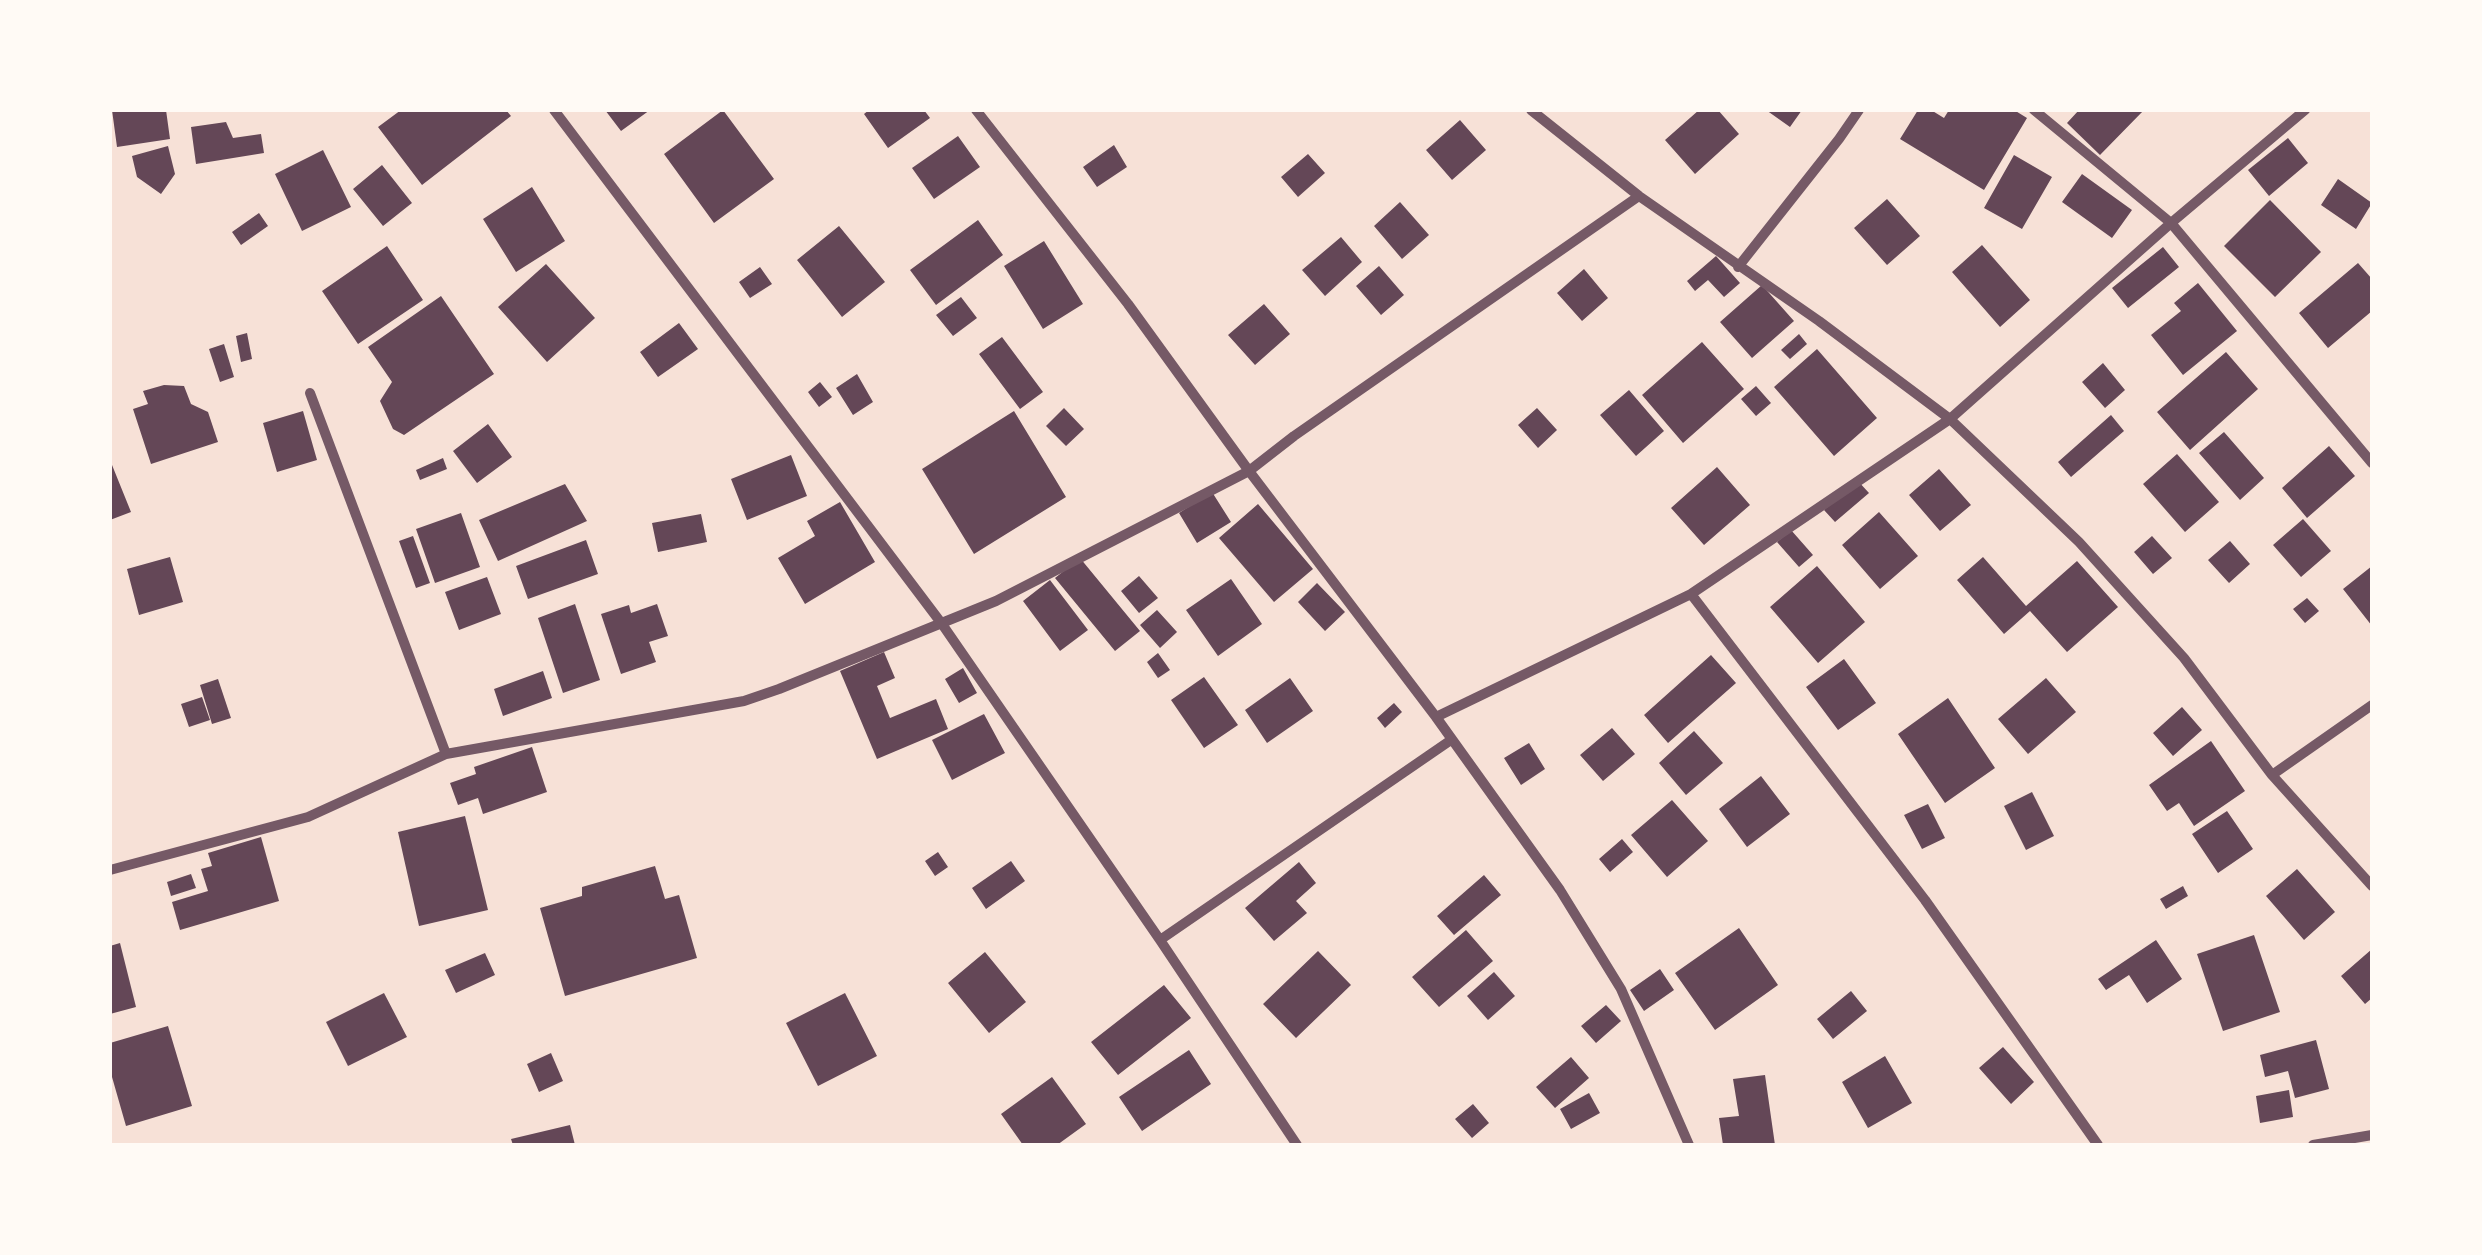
<!DOCTYPE html>
<html>
<head>
<meta charset="utf-8">
<style>
  body { margin:0 }
  #map { position:relative; width:2482px; height:1255px; overflow:hidden; background:#f7e1d7; font-family:Quicksand,sans-serif }
  canvas { display:block }
  .frame { position:absolute; inset:0; border:112px solid #fffaf5; pointer-events:none }
</style>
</head>
<body>
<div id="map">
<canvas width="2482" height="1255"></canvas>
<div class="frame"></div>
</div>
<script>
const context = document.querySelector('canvas').getContext('2d');
context.lineJoin = 'round';
function fillPath(path, color) { context.fillStyle = color; context.fill(path, 'evenodd'); }
const shape = rows => new Path2D(rows.map(r => 'M' + r).join(''));
function stroke(path, color, width, dash) { context.strokeStyle = color; context.lineWidth = width; context.lineCap = dash ? 'butt' : 'round'; context.setLineDash(dash || []); context.stroke(path); }
const building = shape([
  [112,110,166,110,170,139,117,147],
  [401,110,506,110,511,116,422,185,378,127],
  [605,110,650,110,621,131],
  [723,110,774,179,714,223,664,154],
  [869,110,924,110,930,118,888,148,864,114],
  [1699,110,1718,110,1739,134,1695,174,1665,140],
  [1766,110,1802,110,1790,127],
  [1918,110,1931,110,1944,118,1949,110,2014,110,2027,118,1984,190,1900,139],
  [2079,110,2144,110,2100,155,2067,123],
  [1460,120,1486,150,1452,180,1426,150],
  [226,122,233,138,261,134,264,153,196,164,191,127],
  [958,136,980,167,934,199,912,168],
  [2288,138,2308,163,2269,196,2248,170],
  [1114,145,1127,167,1097,187,1083,167],
  [168,146,175,174,161,194,137,177,132,156],
  [323,150,351,207,302,231,275,174],
  [1308,154,1325,173,1298,197,1281,177],
  [2014,155,2052,177,2022,229,1984,208],
  [382,165,412,203,383,226,353,189],
  [2082,174,2132,210,2112,238,2062,202],
  [2338,179,2372,203,2356,229,2321,205],
  [532,187,565,241,516,272,483,219],
  [1887,199,1920,236,1887,265,1854,228],
  [2270,200,2321,252,2275,297,2224,246],
  [1400,202,1429,235,1402,259,1374,226],
  [259,213,268,226,241,245,232,232],
  [978,220,1003,255,936,305,910,270],
  [839,226,885,282,842,317,797,260],
  [1341,237,1362,262,1325,296,1302,270],
  [1044,241,1083,304,1043,329,1004,266],
  [1982,245,2030,300,2000,327,1952,272],
  [387,246,423,300,358,344,322,291],
  [2163,247,2179,267,2128,308,2112,288],
  [1716,256,1740,283,1724,297,1708,280,1695,291,1687,281],
  [2358,263,2372,279,2372,311,2328,348,2299,313],
  [546,264,595,318,547,362,498,307],
  [1379,266,1404,295,1381,315,1356,286],
  [760,267,772,284,750,298,739,282],
  [1584,269,1608,298,1582,321,1557,293],
  [2198,283,2237,331,2183,375,2151,335,2181,311,2174,303],
  [1762,285,1794,321,1752,358,1720,322],
  [441,296,494,374,404,435,393,429,380,401,392,382,368,347],
  [961,297,977,318,953,336,936,315],
  [1264,304,1290,334,1255,365,1228,335],
  [679,323,698,349,658,377,640,352],
  [247,333,252,359,241,362,236,336],
  [1799,334,1807,344,1790,359,1781,350],
  [1002,337,1043,392,1020,409,979,354],
  [1702,342,1744,389,1683,443,1642,395],
  [224,344,234,377,220,382,209,349],
  [1817,349,1877,418,1834,456,1774,387],
  [2226,352,2258,389,2190,450,2157,412],
  [2103,363,2125,390,2105,408,2082,382],
  [857,374,873,402,853,415,836,388],
  [820,382,832,397,819,407,808,392],
  [164,385,184,386,191,404,208,412,218,442,151,464,133,409,148,404,143,391],
  [1756,386,1771,403,1756,416,1741,399],
  [1629,390,1664,431,1636,456,1600,415],
  [1064,408,1084,429,1066,446,1046,426],
  [1537,408,1557,430,1538,448,1518,425],
  [303,411,317,460,277,472,263,423],
  [1014,411,1066,497,974,554,922,469],
  [2111,415,2124,431,2071,477,2058,462],
  [488,424,512,457,477,483,453,451],
  [2224,432,2264,478,2240,500,2199,453],
  [2329,446,2355,476,2307,518,2282,488],
  [2177,454,2219,502,2185,532,2143,484],
  [791,455,807,496,747,520,731,479],
  [443,458,447,469,420,480,416,470],
  [110,460,131,512,110,520],
  [1717,467,1750,505,1704,545,1671,508],
  [1939,469,1971,505,1940,531,1909,495],
  [1857,480,1869,493,1835,522,1824,510],
  [565,484,587,521,498,561,479,520],
  [1212,492,1231,522,1197,543,1179,513],
  [840,502,875,562,805,604,778,558,815,536,807,521],
  [1258,504,1313,569,1274,602,1219,538],
  [1879,512,1918,556,1880,589,1842,545],
  [461,513,480,567,435,583,416,529],
  [701,514,707,542,658,552,652,523],
  [2303,519,2331,551,2301,577,2273,545],
  [1791,530,1813,555,1799,567,1777,542],
  [413,536,430,583,416,588,399,541],
  [2152,536,2172,558,2153,574,2134,552],
  [586,540,598,574,528,599,516,566],
  [2230,541,2250,564,2229,583,2208,560],
  [170,557,183,602,139,615,127,569],
  [1983,557,2026,606,2077,561,2118,607,2067,652,2030,611,2004,634,1957,580],
  [1080,558,1140,631,1115,651,1055,578],
  [1817,566,1865,622,1818,663,1770,607],
  [2372,566,2372,626,2343,589],
  [1139,576,1158,598,1139,613,1121,591],
  [487,577,501,614,459,630,445,592],
  [1231,579,1262,624,1218,656,1186,610],
  [1050,580,1088,630,1060,651,1023,601],
  [1317,583,1345,612,1325,631,1298,602],
  [2307,598,2319,611,2305,623,2293,609],
  [575,604,600,680,563,693,538,618],
  [657,604,668,636,649,642,656,662,621,674,601,614,629,605,631,613],
  [1157,610,1177,632,1160,648,1140,625],
  [884,652,895,678,877,686,890,718,936,699,948,729,877,759,840,671],
  [1158,653,1170,670,1158,678,1147,662],
  [1711,655,1736,683,1668,743,1644,715],
  [1844,659,1876,703,1838,730,1806,687],
  [963,668,977,693,959,703,945,679],
  [543,671,552,698,503,716,494,689],
  [1204,677,1238,725,1204,748,1171,700],
  [1290,678,1313,711,1267,743,1245,710],
  [2046,678,2076,712,2028,754,1998,719],
  [218,679,231,718,212,724,200,685],
  [202,697,210,720,189,727,181,704],
  [1948,698,1995,768,1945,803,1898,734],
  [1394,703,1402,712,1385,728,1377,718],
  [2182,707,2202,730,2173,756,2153,733],
  [984,714,1005,753,952,780,932,740],
  [1612,728,1635,754,1603,781,1580,755],
  [1694,731,1723,763,1686,795,1659,763],
  [2211,741,2245,791,2194,826,2179,803,2167,811,2149,785],
  [1529,743,1545,769,1521,785,1504,758],
  [532,747,547,792,483,814,478,798,458,805,450,783,476,774,474,767],
  [1761,776,1790,814,1747,847,1719,809],
  [2032,792,2054,836,2026,850,2004,806],
  [1672,800,1708,841,1667,877,1631,835],
  [1928,804,1945,838,1922,849,1904,815],
  [2227,811,2253,849,2218,873,2192,834],
  [465,816,488,910,419,926,398,832],
  [261,837,279,901,180,930,172,902,208,891,201,869,212,866,208,853],
  [1622,839,1633,852,1610,872,1599,859],
  [938,852,948,867,935,876,925,861],
  [1011,861,1025,881,986,909,972,888],
  [1299,862,1316,883,1296,901,1307,913,1274,941,1245,908],
  [655,866,665,899,679,895,697,958,565,996,540,908,582,896,582,887],
  [2297,869,2335,912,2304,940,2266,896],
  [191,874,196,888,171,896,167,882],
  [1484,875,1501,895,1454,935,1437,916],
  [2183,886,2188,896,2166,909,2160,899],
  [1739,928,1778,985,1715,1030,1675,973],
  [1466,930,1493,961,1439,1007,1412,977],
  [2254,935,2280,1012,2223,1031,2197,954],
  [2156,940,2182,979,2147,1003,2129,975,2106,990,2098,979],
  [120,943,136,1007,110,1014,110,946],
  [2372,949,2372,998,2365,1004,2341,976],
  [1318,951,1351,985,1296,1038,1263,1004],
  [985,952,1026,1002,989,1033,948,983],
  [485,953,495,975,456,993,445,970],
  [1660,969,1674,990,1644,1011,1630,990],
  [1494,972,1515,996,1488,1020,1467,996],
  [1164,985,1191,1018,1118,1075,1091,1042],
  [1851,991,1867,1011,1833,1039,1817,1019],
  [384,993,407,1037,348,1066,326,1022],
  [845,993,877,1056,818,1086,786,1023],
  [1606,1005,1621,1021,1596,1043,1581,1026],
  [168,1026,192,1106,126,1126,110,1070,110,1043],
  [2316,1040,2329,1089,2295,1098,2288,1071,2265,1077,2260,1055],
  [2003,1047,2034,1082,2011,1104,1979,1068],
  [1189,1050,1211,1084,1142,1131,1119,1097],
  [551,1053,563,1081,539,1092,527,1064],
  [1885,1056,1912,1103,1868,1128,1842,1082],
  [1571,1057,1589,1078,1555,1108,1536,1087],
  [1765,1075,1775,1145,1723,1145,1719,1118,1739,1116,1733,1079],
  [1052,1077,1086,1124,1057,1145,1023,1145,1001,1114],
  [2289,1090,2293,1117,2260,1123,2256,1096],
  [1589,1093,1600,1113,1571,1129,1560,1109],
  [1473,1104,1489,1123,1472,1138,1455,1119],
  [570,1125,575,1145,513,1145,511,1139]
]);
const minor = shape([
  [554,110,942,624,1160,940,1297,1145],
  [976,110,1128,304,1249,471,1436,717,1560,890,1621,989,1689,1145],
  [1531,110,1639,196,1819,321,1950,419,2079,542,2184,658,2272,775,2372,886],
  [2034,110,2171,223,2372,463],
  [1738,267,1839,139,1859,110],
  [310,393,446,754],
  [1691,594,1925,900,2098,1145],
  [1436,717,1691,594,1950,419,2171,223,2305,110],
  [2272,775,2372,705],
  [110,870,308,817,446,754,744,701,779,689,996,601,1249,471,1294,436,1639,196],
  [1160,940,1451,740],
  [2313,1145,2372,1135]
]);
fillPath(building, '#644757');
stroke(minor, '#755966', 10);
</script>
</body>
</html>
